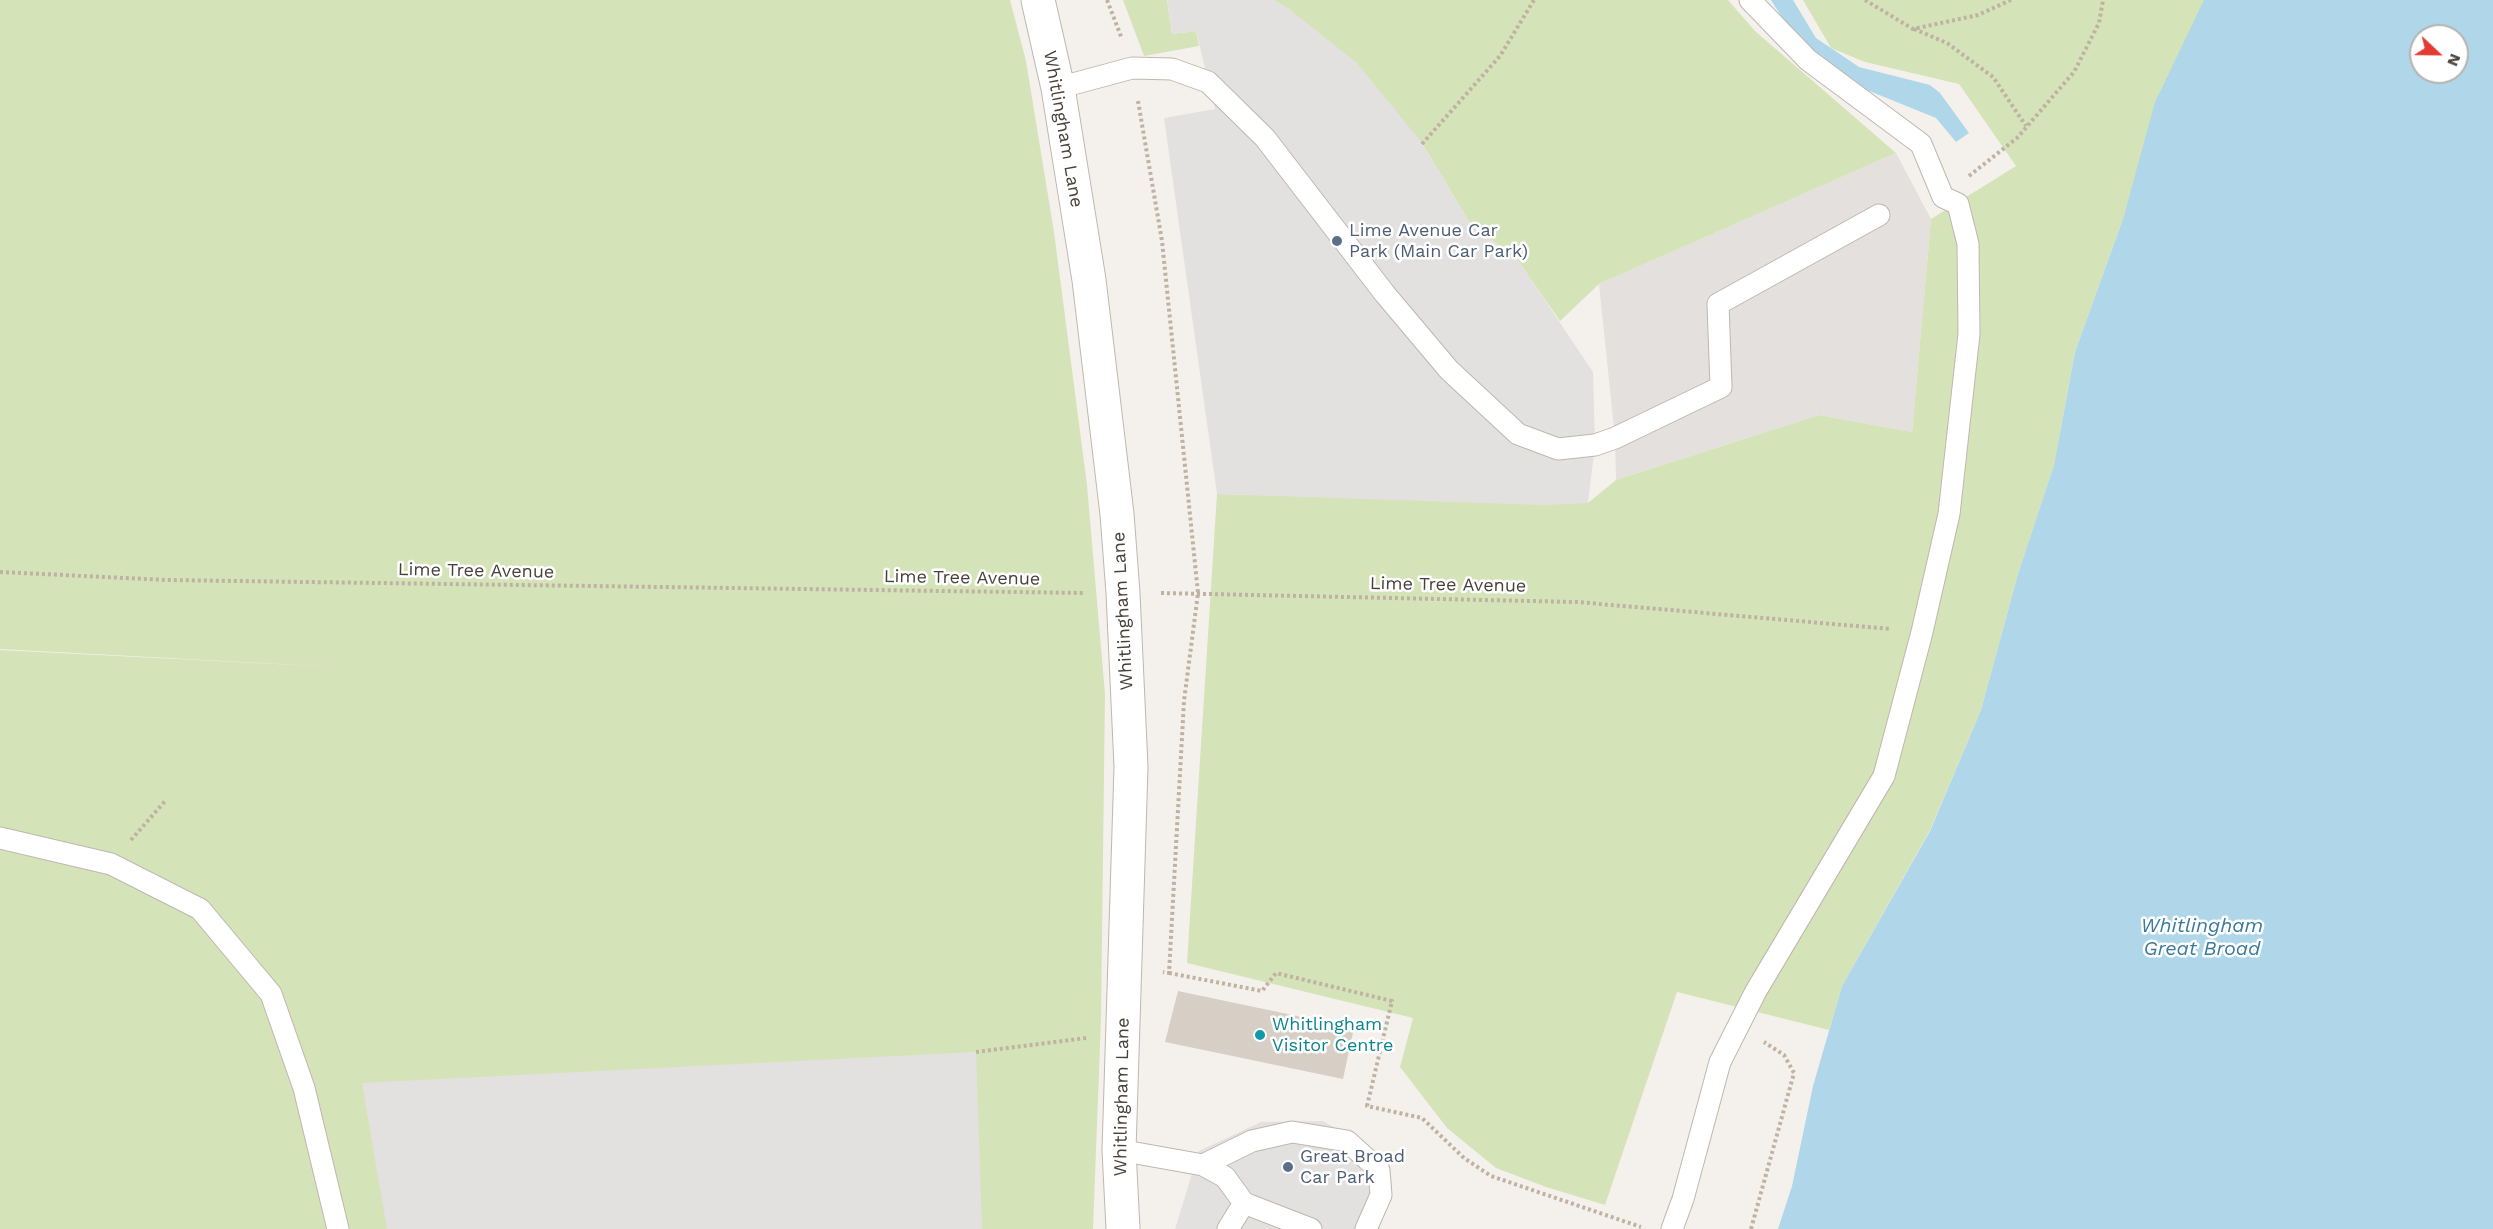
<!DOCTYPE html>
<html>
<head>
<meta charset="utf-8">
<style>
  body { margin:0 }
  #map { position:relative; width:2493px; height:1229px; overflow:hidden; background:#f4f1ec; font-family:"Work Sans",sans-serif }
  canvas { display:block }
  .north { position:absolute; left:2409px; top:24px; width:60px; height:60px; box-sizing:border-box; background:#fff; border:2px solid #b6b3b0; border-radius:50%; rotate:112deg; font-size:16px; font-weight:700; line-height:24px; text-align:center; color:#48413a }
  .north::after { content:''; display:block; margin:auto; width:21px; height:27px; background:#e33c34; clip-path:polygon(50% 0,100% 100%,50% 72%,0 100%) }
</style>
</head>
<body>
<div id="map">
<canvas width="2493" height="1229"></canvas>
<div class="north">N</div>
</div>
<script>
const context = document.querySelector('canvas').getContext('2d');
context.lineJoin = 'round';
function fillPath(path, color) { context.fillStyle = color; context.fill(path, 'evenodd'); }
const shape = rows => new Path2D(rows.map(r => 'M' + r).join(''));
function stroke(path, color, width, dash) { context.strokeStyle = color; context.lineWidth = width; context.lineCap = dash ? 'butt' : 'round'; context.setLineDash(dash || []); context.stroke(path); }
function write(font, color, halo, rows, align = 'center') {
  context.font = font + ' "Work Sans",sans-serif'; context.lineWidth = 5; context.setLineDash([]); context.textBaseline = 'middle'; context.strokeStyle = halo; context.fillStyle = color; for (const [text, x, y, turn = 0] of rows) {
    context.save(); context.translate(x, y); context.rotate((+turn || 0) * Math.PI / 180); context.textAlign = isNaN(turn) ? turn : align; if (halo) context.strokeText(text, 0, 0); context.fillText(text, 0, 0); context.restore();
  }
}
const industrial = shape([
  [1896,153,1931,219,1912,432,1819,415,1616,480,1615,438,1599,284]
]);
const green = shape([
  [0,0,1010,0,1026,61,1054,232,1087,485,1105,694,1101,1019,1093,1229,0,1229,0,650,354,668,0,649],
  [1123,0,1167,0,1172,34,1196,31,1199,46,1144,56],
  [1273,0,1728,0,1755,31,1896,153,1599,284,1560,321,1516,258,1471,225,1422,143,1289,9],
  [1803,0,2206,0,2160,92,2123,219,2075,352,2054,465,2018,574,1981,710,1930,830,1842,986,1829,1030,1677,992,1605,1205,1546,1187,1496,1168,1447,1128,1400,1067,1413,1018,1187,963,1217,494,1588,503,1616,480,1819,415,1912,432,1931,219,2016,166,1959,84,1865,62,1831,48]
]);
const parking = shape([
  [1167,0,1273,0,1289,9,1357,63,1422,143,1471,225,1516,257,1593,372,1595,445,1588,503,1545,505,1217,494,1164,118,1215,109,1196,31,1172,34],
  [976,1052,982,1229,387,1229,362,1083],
  [1323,1121,1373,1150,1392,1183,1379,1227,1381,1229,1175,1229,1199,1151,1261,1122]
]);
const water = shape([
  [1771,0,1793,0,1816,38,1859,67,1930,85,1940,93,1969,133,1956,142,1936,118,1852,84,1823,65,1786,24],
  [2204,0,2493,0,2493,1229,1778,1229,1792,1186,1813,1086,1842,986,1930,831,1981,710,2018,574,2054,465,2075,352,2123,219,2155,102],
  [2421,36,2457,36,2457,72,2421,72]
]);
const building = shape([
  [1178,991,1354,1028,1343,1079,1165,1042]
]);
const path = shape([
  [1107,0,1122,39],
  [1865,0,1913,29,1978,15,2011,0],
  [1914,29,1947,43,1993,77,2026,126],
  [1138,101,1162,241,1198,593,1184,701,1169,973,1163,972],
  [1422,144,1500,56,1534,0],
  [1969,176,2017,138,2074,72,2099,23,2103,0],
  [0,572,167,580,1085,593],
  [1161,593,1577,602,1891,629],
  [131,840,166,800],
  [1169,973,1262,991,1276,973,1392,1001,1367,1106,1422,1118,1464,1158,1491,1176,1641,1227],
  [976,1052,1086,1038],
  [1751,1229,1794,1073,1784,1055,1764,1042]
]);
const lane = shape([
  [1058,88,1132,68,1172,69,1208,82,1265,138,1385,294,1449,370,1518,434,1558,449,1595,445,1615,438,1721,387,1718,304,1879,215],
  [0,838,111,864,200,909,271,994,304,1088,338,1229],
  [1119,1150,1203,1165,1225,1177,1244,1203,1311,1229],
  [1203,1165,1252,1141,1292,1132,1347,1141,1379,1170,1381,1195,1366,1229],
  [1228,1229,1244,1203],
  [1672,1229,1683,1199,1720,1062,1756,991,1884,776,1922,632,1949,514,1969,334,1968,244,1958,204,1943,197,1921,144,1808,60,1750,0]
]);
const street = shape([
  [1038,0,1058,88,1089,280,1117,514,1123,593,1131,767,1119,1150,1123,1229]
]);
const markers = [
  [1337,241,6,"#5c6f8a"],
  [1260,1035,6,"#0f9aa8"],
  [1288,1167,6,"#5c6f8a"]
];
const streetNames = [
  ["Whitlingham Lane",1063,129,80],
  ["Lime Tree Avenue",476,571,1],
  ["Lime Tree Avenue",962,578,1],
  ["Lime Tree Avenue",1448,585,1],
  ["Whitlingham Lane",1123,611,-93],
  ["Whitlingham Lane",1122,1097,-89]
];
const serviceNames = [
  ["Lime Avenue Car",1349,231],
  ["Park (Main Car Park)",1349,252],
  ["Great Broad",1300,1157],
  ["Car Park",1300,1178]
];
const cultureNames = [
  ["Whitlingham",1272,1025],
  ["Visitor Centre",1272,1046]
];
const waterNames = [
  ["Whitlingham",2202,926],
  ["Great Broad",2202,949]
];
fillPath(industrial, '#e4e0dd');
fillPath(green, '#d5e3b9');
fillPath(parking, '#e3e1df');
fillPath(water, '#afd7e9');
fillPath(building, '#d7cec5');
stroke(lane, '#bfb7af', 23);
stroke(street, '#bfb7af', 35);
stroke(path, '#bfb2a2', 4, [3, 3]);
stroke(lane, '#fff', 21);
stroke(street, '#fff', 33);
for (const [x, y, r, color] of markers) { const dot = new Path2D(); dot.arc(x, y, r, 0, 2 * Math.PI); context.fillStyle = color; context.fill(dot); stroke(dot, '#fff', 2); }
write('18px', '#48413a', '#fff', streetNames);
write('18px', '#4e5e75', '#fff', serviceNames, 'left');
write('18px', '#0d838f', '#fff', cultureNames, 'left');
write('italic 20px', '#3a7a9a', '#fff', waterNames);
</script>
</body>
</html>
